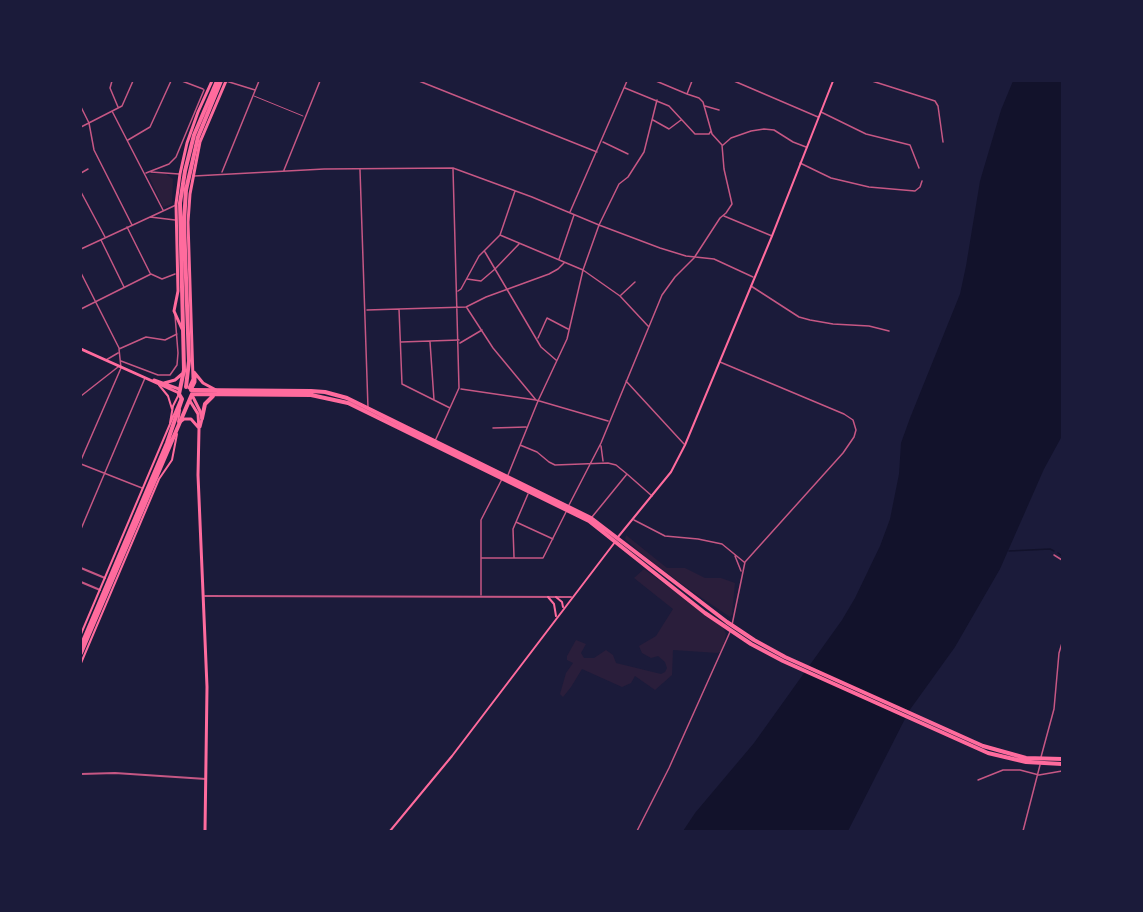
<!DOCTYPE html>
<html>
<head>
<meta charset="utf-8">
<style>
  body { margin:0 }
  #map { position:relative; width:1143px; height:912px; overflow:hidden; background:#1b1b3a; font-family:Poppins,sans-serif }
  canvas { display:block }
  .frame { position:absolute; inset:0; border:82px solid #1b1b3a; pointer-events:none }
</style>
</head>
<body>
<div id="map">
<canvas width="1143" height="912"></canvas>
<div class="frame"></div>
</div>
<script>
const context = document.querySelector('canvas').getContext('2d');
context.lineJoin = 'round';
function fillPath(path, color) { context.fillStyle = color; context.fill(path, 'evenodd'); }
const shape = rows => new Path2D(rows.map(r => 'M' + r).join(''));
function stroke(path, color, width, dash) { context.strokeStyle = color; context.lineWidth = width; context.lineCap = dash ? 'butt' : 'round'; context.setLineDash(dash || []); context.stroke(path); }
const green = shape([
  [148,174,166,174,173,179,172,204,163,207],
  [626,535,667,568,685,568,705,578,721,578,735,583,732,614,730,617,690,590,647,558,625,539],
  [644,569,723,627,726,634,722,651,718,653,673,650,672,675,655,690,635,676,631,683,622,687,582,669,571,687,563,697,560,694,566,673,573,663,567,660,567,656,576,640,586,644,581,653,584,658,594,658,606,650,613,655,616,663,661,674,665,672,667,668,665,662,658,656,651,658,642,653,639,646,656,636,673,609,634,578]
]);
const water = shape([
  [1013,81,1062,81,1062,436,1044,469,1000,569,955,647,909,711,848,831,683,831,695,813,754,743,842,620,855,598,880,546,890,519,899,474,901,443,910,418,960,294,966,266,980,181,1001,110]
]);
const stream = shape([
  [1009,551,1050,549,1054,551],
  [1058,553,1062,556]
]);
const service = shape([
  [254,96,303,116]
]);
const minor = shape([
  [112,81,110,88,118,107],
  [182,81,203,89],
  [226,81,255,90],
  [419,81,597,152],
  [656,81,687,94,692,81],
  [734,81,818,117],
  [872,81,935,101,938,106,943,142],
  [625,88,669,106,695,134,709,134,711,131],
  [705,106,719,110],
  [81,107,89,123,94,150,132,225],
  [112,111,163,210],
  [821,112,866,134,910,145,919,168],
  [653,120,669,129,681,120],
  [81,127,122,106,133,81],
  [128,140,150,127,171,81],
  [603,142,628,154],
  [723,145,731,138,751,131,764,129,774,130,793,142,806,147],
  [800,163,831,178,869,187,915,191,920,187,922,181],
  [284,170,320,81],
  [360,170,368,408],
  [151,172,179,174],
  [222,172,259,81],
  [81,173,88,169],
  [146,173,169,164,176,157,204,90],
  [194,176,324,169,453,168,532,197,599,225,660,248,686,256,714,259,753,277],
  [81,192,105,237],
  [570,212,627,81],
  [724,216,772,236],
  [150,217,175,220],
  [127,227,150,273],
  [500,235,515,191],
  [101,240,124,287],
  [519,244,495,269,541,347,556,360],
  [81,249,176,205],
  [559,259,574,215],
  [81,273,119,348],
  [467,279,481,281,495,269,485,252],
  [751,286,799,317,810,320,833,324,869,326,889,331],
  [458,291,461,289,479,256,500,235,583,270,620,296,648,326],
  [621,295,635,282],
  [467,308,493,348,536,400],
  [81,309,151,274,162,279,175,274],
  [399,309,466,307,486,297,549,274,558,269,564,263],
  [367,310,399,309,402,384,450,408],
  [538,338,547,318,568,329],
  [401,342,459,340],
  [430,342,434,400],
  [460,343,482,330],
  [106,360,118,353],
  [121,361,158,375,170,375,177,365,178,353,175,315],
  [720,362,844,414,853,420,856,430,854,437,843,453,745,562,732,625],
  [626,381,684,444],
  [461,389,536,400,608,421],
  [81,396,118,367],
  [493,428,526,427],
  [435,441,459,388,453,169],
  [520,445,537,452,549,462,555,465,608,463,616,465,627,474],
  [601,446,603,461],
  [81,460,121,368,119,349,146,337,165,340,177,334],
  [81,464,142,488],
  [508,475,538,401,567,339,583,270,599,225,619,184,628,177,644,152,657,100],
  [569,505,601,443,662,295,675,277,694,258,720,218,726,213,732,204,724,169,722,145,712,134,703,102,699,98,687,94],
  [592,517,627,474,652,496],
  [634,520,665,536,698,539,722,544,744,562],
  [516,522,553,539],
  [81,529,145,378],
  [1054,555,1062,560],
  [735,556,741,571],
  [514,557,513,529,528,494],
  [481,558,543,558,566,512],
  [481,595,481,520,502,479],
  [1041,757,1054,709,1059,653,1062,643],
  [978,780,1003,770,1020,770,1039,775,1062,771],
  [637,831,669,768,730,632],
  [1023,831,1040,765]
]);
const tertiary = shape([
  [81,568,105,578],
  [81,582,100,590],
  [205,596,571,597],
  [81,774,115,773,206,779]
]);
const secondary = shape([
  [159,385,168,396,172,409],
  [178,422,180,410],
  [170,423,173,406,179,394],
  [618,537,671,472,685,445,772,236,833,81],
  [548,597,554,604,556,616],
  [556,597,562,602,563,607],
  [81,634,181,398],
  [81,663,159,479,172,460,177,434],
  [390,831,452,756,615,542]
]);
const primary = shape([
  [182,329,174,311,178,291,176,204,180,174,187,143,198,112,212,81],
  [81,349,179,393],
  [194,372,203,383,216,390],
  [154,380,179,389],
  [164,383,175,380,182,374],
  [189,388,193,379,188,222,190,194,200,142,226,81],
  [191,390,195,382,195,375],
  [192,395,201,413,202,419,200,427],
  [190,401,198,414,199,429,198,475,207,687,205,831],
  [180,422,184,419,191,419,198,427]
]);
const trunk = shape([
  [186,387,189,361,184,222,186,190,198,137,221,81],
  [191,390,311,391,325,392,347,398,591,518,727,622,754,640,785,657,983,746,1026,758,1062,759],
  [192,394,311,395,348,403,589,521,705,613,751,644,783,661,988,753,1026,762,1062,764],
  [182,399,179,394,184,370,180,203,185,171,194,135,217,81],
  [202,418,205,404,213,396],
  [81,646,167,443,182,399],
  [81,653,192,394]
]);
fillPath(green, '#2a1e3b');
fillPath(water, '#12122b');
stroke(stream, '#12122b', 1.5);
stroke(service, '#c65784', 1);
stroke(minor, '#c65784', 1.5);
stroke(tertiary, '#c65784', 2);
stroke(secondary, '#ff6b9d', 2);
stroke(primary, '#ff6b9d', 3);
stroke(trunk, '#ff6b9d', 4);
</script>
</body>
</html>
